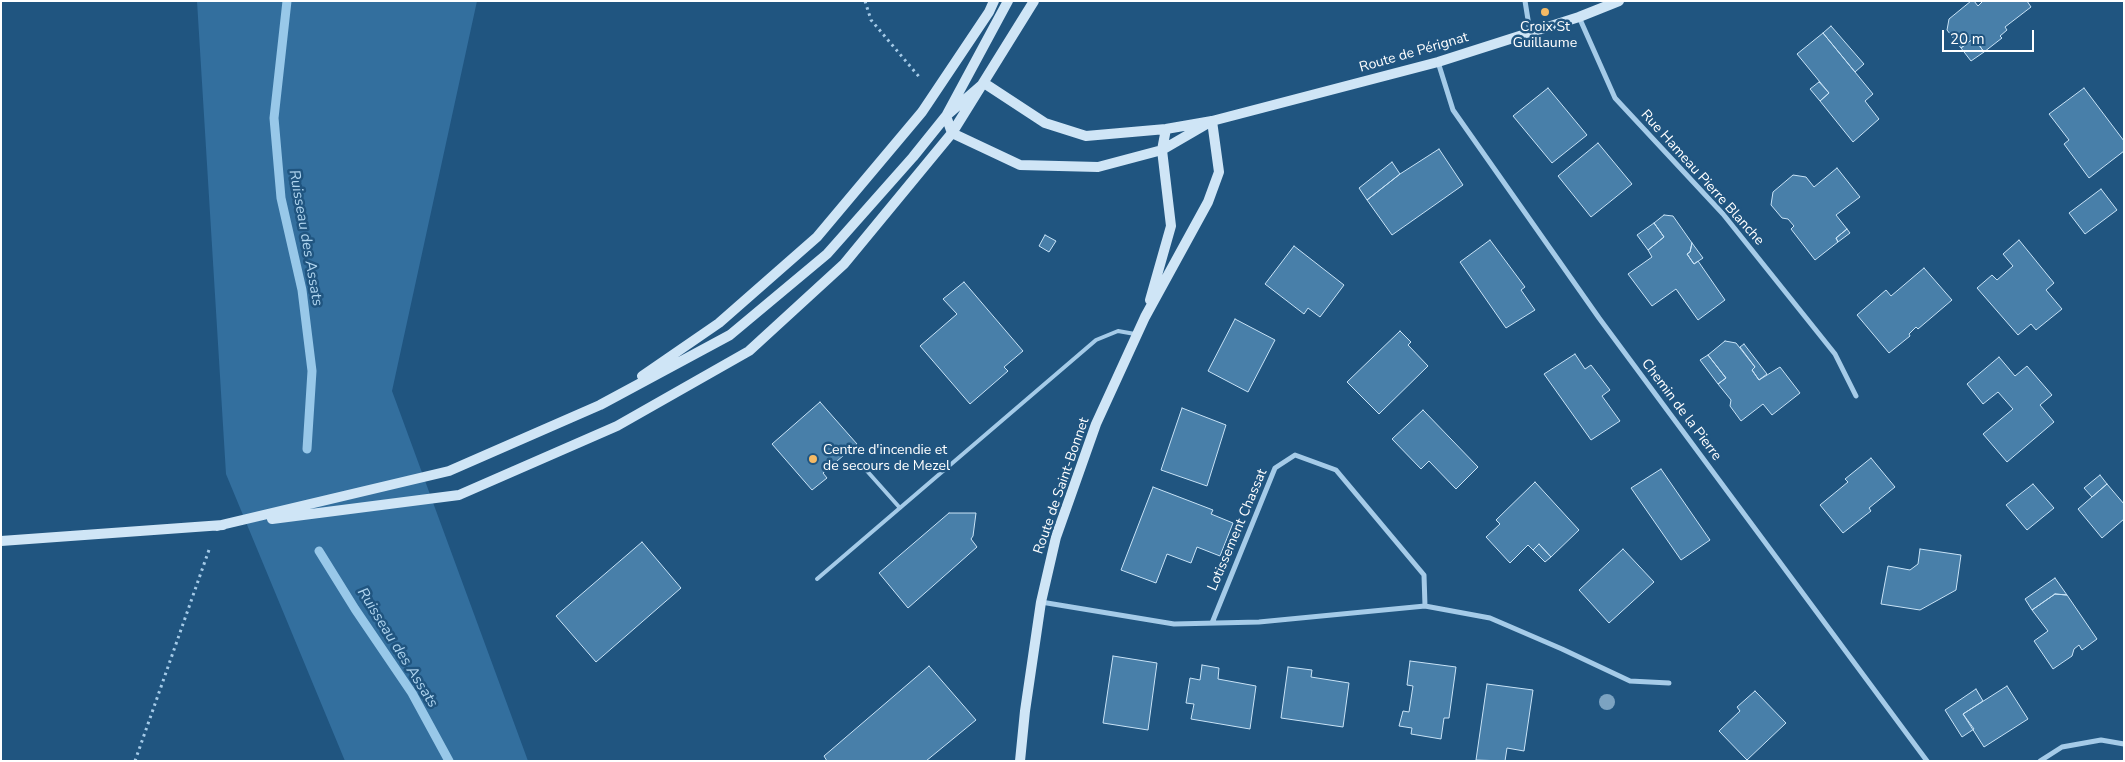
<!DOCTYPE html>
<html>
<head>
<meta charset="utf-8">
<style>
  body { margin:0 }
  #map { position:relative; width:2125px; height:762px; overflow:hidden; background:#205580; font-family:"Nunito Sans",sans-serif }
  canvas { display:block }
  .frame { position:absolute; inset:0; border:2px solid #fff; pointer-events:none }
  .scale { position:absolute; left:1942px; top:30px; width:92px; height:22px; box-sizing:border-box; border:2px solid #fff; border-top:0; padding-left:6px; font-size:15px; line-height:18px; white-space:nowrap; color:#fff; -webkit-text-stroke:4px #205580; paint-order:stroke }
</style>
</head>
<body>
<div id="map">
<canvas width="2125" height="762"></canvas>
<div class="frame"></div>
<div class="scale">20 m</div>
</div>
<script>
const context = document.querySelector('canvas').getContext('2d');
context.lineJoin = 'round';
function fillPath(path, color) { context.fillStyle = color; context.fill(path, 'evenodd'); }
const shape = rows => new Path2D(rows.map(r => 'M' + r).join(''));
function stroke(path, color, width, dash) { context.strokeStyle = color; context.lineWidth = width; context.lineCap = dash ? 'butt' : 'round'; context.setLineDash(dash || []); context.stroke(path); }
function write(font, color, halo, rows, align = 'center') {
  context.font = font + ' "Nunito Sans",sans-serif'; context.lineWidth = 5; context.setLineDash([]); context.textBaseline = 'middle'; context.strokeStyle = halo; context.fillStyle = color; for (const [text, x, y, turn = 0] of rows) {
    context.save(); context.translate(x, y); context.rotate((+turn || 0) * Math.PI / 180); context.textAlign = isNaN(turn) ? turn : align; if (halo) context.strokeText(text, 0, 0); context.fillText(text, 0, 0); context.restore();
  }
}
const green = shape([
  [197,1,477,1,392,391,528,761,345,761,226,474]
]);
const stream = shape([
  [287,1,274,118,281,198,302,290,312,371,307,449],
  [319,551,355,609,412,693,449,761]
]);
const building = shape([
  [1971,1,1974,1,1978,6,1983,1,2027,1,2031,7,2005,27,2007,30,2000,36,2002,38,1984,52,1974,38,1961,48,1947,30,1949,19,1971,1],
  [1831,26,1864,64,1855,72,1823,33,1831,26],
  [1823,33,1873,94,1865,101,1879,119,1853,142,1820,101,1829,93,1797,54,1823,33],
  [1974,38,1984,52,1971,61,1961,48,1974,38],
  [1819,82,1829,93,1820,101,1810,89,1819,82],
  [1548,88,1587,135,1552,163,1513,116,1548,88],
  [2084,88,2124,141,2124,151,2089,178,2064,144,2069,140,2049,114,2084,88],
  [1598,143,1632,184,1591,217,1558,176,1598,143],
  [1439,149,1463,185,1392,235,1367,200,1400,174,1439,149],
  [1392,162,1400,174,1367,200,1359,188,1392,162],
  [1837,168,1860,197,1836,215,1847,229,1836,238,1838,242,1815,260,1791,229,1794,226,1788,219,1782,218,1771,205,1773,192,1793,175,1806,177,1814,187,1837,168],
  [2101,189,2117,210,2085,234,2069,213,2101,189],
  [1664,215,1673,216,1692,243,1690,252,1687,254,1694,264,1698,261,1725,300,1698,320,1676,289,1652,306,1628,274,1652,257,1648,250,1664,237,1654,223,1664,215],
  [1654,223,1664,237,1648,250,1637,235,1654,223],
  [1847,229,1850,233,1838,242,1836,238,1847,229],
  [1045,235,1056,241,1049,252,1039,246,1045,235],
  [1490,240,1525,287,1521,290,1535,310,1506,328,1460,262,1490,240],
  [2019,240,2054,283,2046,290,2062,309,2036,330,2031,324,2018,335,1977,288,1992,275,1997,280,2013,266,2003,254,2019,240],
  [1692,243,1703,258,1694,264,1687,254,1690,252,1692,243],
  [1294,246,1344,285,1320,317,1308,308,1304,314,1265,284,1294,246],
  [1924,268,1952,300,1918,329,1916,327,1909,334,1910,336,1889,353,1857,315,1886,290,1891,296,1924,268],
  [964,282,1023,351,1004,367,1008,371,970,404,920,346,957,314,943,299,964,282],
  [1235,319,1275,340,1248,392,1208,371,1235,319],
  [1400,331,1411,342,1408,345,1428,366,1379,414,1347,382,1400,331],
  [1725,341,1736,343,1755,367,1752,370,1759,380,1780,367,1800,393,1772,415,1763,404,1741,421,1730,406,1731,400,1718,384,1726,378,1708,355,1725,341],
  [1744,344,1767,374,1759,380,1752,370,1755,367,1740,347,1744,344],
  [1575,354,1585,369,1591,365,1610,390,1602,396,1620,421,1591,440,1544,374,1575,354],
  [1708,355,1726,378,1718,384,1700,360,1708,355],
  [1999,357,2015,376,2027,366,2052,395,2040,405,2054,422,2007,462,1983,434,2013,409,1998,392,1983,404,1967,384,1999,357],
  [820,402,857,444,823,473,827,478,812,490,772,444,820,402],
  [1182,408,1226,425,1207,486,1161,470,1182,408],
  [1423,410,1478,467,1456,489,1429,461,1421,469,1392,439,1423,410],
  [1871,458,1895,487,1869,508,1871,511,1843,533,1820,505,1848,482,1845,479,1871,458],
  [1661,469,1710,540,1681,560,1631,488,1661,469],
  [2100,475,2107,484,2092,497,2084,488,2100,475],
  [1535,482,1579,530,1551,557,1539,544,1533,550,1528,545,1510,563,1486,537,1500,524,1496,520,1535,482],
  [2033,484,2054,508,2027,530,2006,505,2033,484],
  [2107,484,2124,504,2124,519,2102,538,2078,509,2107,484],
  [1153,487,1213,510,1211,514,1233,523,1220,556,1197,547,1191,563,1167,554,1156,583,1121,570,1153,487],
  [949,513,976,513,973,536,971,539,977,547,908,608,879,573,949,513],
  [642,542,681,588,596,662,556,616,642,542],
  [1539,544,1551,557,1545,562,1533,550,1539,544],
  [1623,549,1654,582,1609,623,1579,590,1623,549],
  [1920,549,1961,555,1956,590,1920,610,1881,604,1888,566,1910,570,1918,564,1920,549],
  [2055,578,2067,595,2055,594,2032,610,2025,599,2055,578],
  [2055,594,2067,595,2097,639,2082,650,2079,645,2074,649,2072,656,2053,669,2034,641,2048,631,2032,610,2055,594],
  [1113,656,1157,663,1148,730,1103,723,1113,656],
  [1410,661,1456,667,1449,718,1444,718,1441,739,1411,734,1412,728,1399,726,1403,711,1409,712,1413,686,1407,685,1410,661],
  [1202,665,1219,668,1218,679,1256,686,1250,729,1191,719,1194,704,1186,703,1190,678,1200,680,1202,665],
  [929,666,976,720,926,761,827,761,824,756,929,666],
  [1288,667,1312,670,1311,677,1349,683,1343,727,1281,718,1288,667],
  [1487,684,1533,690,1524,751,1507,748,1505,761,1476,760,1487,684],
  [2007,686,2028,719,1984,747,1963,714,2007,686],
  [1976,689,1983,701,1963,714,1974,729,1962,737,1945,710,1976,689],
  [1755,691,1786,723,1747,760,1719,731,1740,711,1737,707,1755,691]
]);
const path = shape([
  [865,1,871,20,921,79],
  [135,761,210,547]
]);
const lane = shape([
  [867,471,900,508],
  [817,579,1096,340,1118,331,1135,334]
]);
const street = shape([
  [1525,1,1530,32],
  [1579,17,1615,98,1723,214,1835,354,1856,396],
  [1438,62,1453,110,1599,318,1927,761],
  [1041,602,1174,624,1259,622,1425,606,1490,618,1562,649,1630,681,1669,683],
  [1212,623,1275,468,1295,455,1336,470,1424,575,1425,606],
  [2040,761,2062,747,2101,740,2124,744]
]);
const secondary = shape([
  [1008,1,946,116,952,133,1020,165,1098,167,1162,150,1205,125],
  [1150,300,1171,226,1162,150,1166,129],
  [642,376,719,323,817,237,922,112,989,12,994,1],
  [272,519,459,495,617,426,749,351,844,264,952,133,1034,1],
  [217,526,449,471,600,405,730,335,827,254,913,157,946,116,984,83,1045,123,1086,136,1166,129,1212,121,1438,62,1579,17,1619,1],
  [1,541,223,525],
  [1020,761,1025,711,1041,602,1056,537,1096,424,1145,317,1208,202,1219,172,1212,121]
]);
const trees = [
  [1607,702]
];
const markers = [
  [1545,12,5,"#f5ba65"],
  [813,459,5,"#f5ba65"]
];
const poiNames = [
  ["Croix St",1545,28],
  ["Guillaume",1545,44],
  ["Centre d'incendie et",823,451,"left"],
  ["de secours de Mezel",823,467,"left"]
];
const streetNames = [
  ["Route de Pérignat",1414,53,-16],
  ["Rue Hameau Pierre Blanche",1702,178,48],
  ["Chemin de la Pierre",1681,410,53],
  ["Route de Saint-Bonnet",1062,486,-71],
  ["Lotissement Chassat",1238,530,-67]
];
const waterNames = [
  ["Ruisseau des Assats",305,238,80],
  ["Ruisseau des Assats",397,648,58]
];
fillPath(green, '#336f9e');
stroke(stream, '#98c8e9', 9);
fillPath(building, '#487fa9');
stroke(building, '#c8e3f6', 1);
stroke(path, '#a5cbe8', 3, [2.5, 4]);
stroke(lane, '#a5cbe8', 4);
stroke(street, '#a5cbe8', 5);
stroke(secondary, '#cfe5f6', 10);
context.fillStyle = '#7ca3c1';
for (const [x, y] of trees) { context.beginPath(); context.arc(x, y, 8, 0, 2 * Math.PI); context.fill(); }
for (const [x, y, r, color] of markers) { const dot = new Path2D(); dot.arc(x, y, r, 0, 2 * Math.PI); context.fillStyle = color; context.fill(dot); stroke(dot, '#205580', 2); }
write('14px', '#fff', '#205580', poiNames);
write('14px', '#fff', '#205580', streetNames);
write('italic 15px', '#b0d5ef', '#205580', waterNames);
</script>
</body>
</html>
